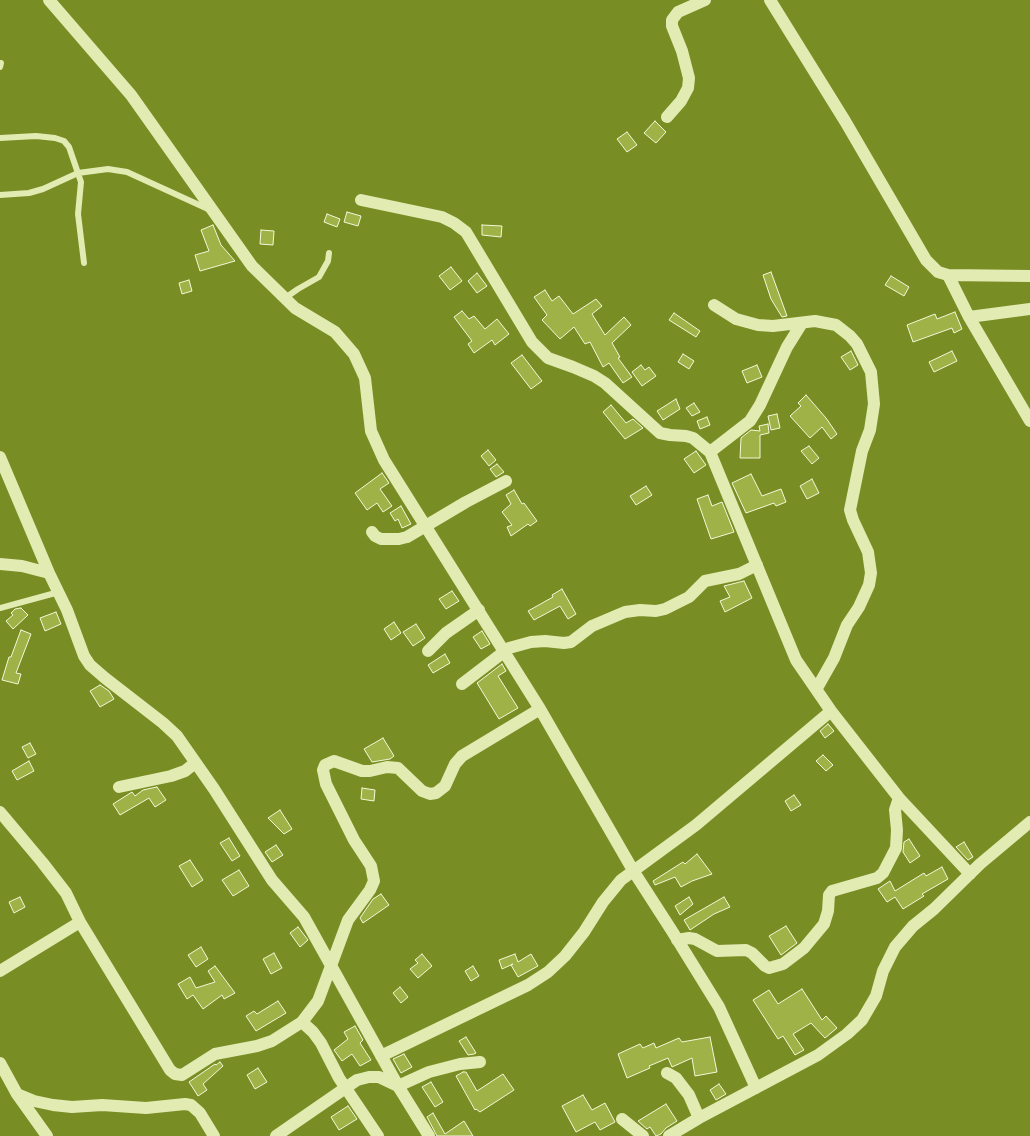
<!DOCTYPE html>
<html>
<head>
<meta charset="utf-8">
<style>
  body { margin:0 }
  canvas { display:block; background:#788d24 }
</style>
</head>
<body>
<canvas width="1030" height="1136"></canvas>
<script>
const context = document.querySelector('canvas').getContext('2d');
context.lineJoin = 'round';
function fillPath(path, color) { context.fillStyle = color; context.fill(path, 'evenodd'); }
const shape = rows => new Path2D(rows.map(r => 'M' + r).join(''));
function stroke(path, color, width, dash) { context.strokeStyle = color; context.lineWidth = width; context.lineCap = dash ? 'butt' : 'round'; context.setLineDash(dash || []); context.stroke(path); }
const building = shape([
  [655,121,666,132,656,143,644,133,655,121],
  [627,132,637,145,627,152,617,139,627,132],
  [347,212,361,216,358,226,344,222,347,212],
  [327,214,340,219,337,227,324,222,327,214],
  [213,225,221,245,235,261,200,271,195,255,209,251,201,230,213,225],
  [482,225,502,226,501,237,482,235,482,225],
  [261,230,274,231,273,245,260,244,261,230],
  [451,267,462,281,450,290,439,276,451,267],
  [771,272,787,316,782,317,771,299,763,275,771,272],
  [477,273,487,286,477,293,468,281,477,273],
  [891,276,909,287,904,296,885,285,891,276],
  [189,280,192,291,182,294,179,283,189,280],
  [545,290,552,301,559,296,573,314,596,299,602,306,592,314,605,335,624,317,631,325,612,343,620,357,618,358,632,377,623,383,609,363,603,367,590,342,585,344,574,327,560,339,542,320,547,315,534,297,545,290],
  [462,311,469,319,474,316,485,329,497,319,509,334,495,345,492,340,474,353,468,344,472,341,454,317,462,311],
  [955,312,962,329,954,333,952,328,913,342,907,325,935,314,937,319,955,312],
  [674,313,700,331,696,337,669,320,674,313],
  [851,351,858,365,850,370,841,357,851,351],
  [952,351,957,361,934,372,929,362,952,351],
  [683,354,694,361,689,369,678,362,683,354],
  [522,355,542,381,531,389,511,363,522,355],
  [641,365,645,370,649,367,656,376,642,386,632,372,641,365],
  [757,365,762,377,747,383,742,371,757,365],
  [806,395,826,418,837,434,831,439,822,427,810,438,790,416,801,406,798,403,806,395],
  [676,399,680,409,663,420,657,411,676,399],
  [694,403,700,412,692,416,686,408,694,403],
  [611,405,626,423,633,419,643,428,625,439,603,412,611,405],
  [777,414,780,428,771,430,768,416,777,414],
  [707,417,710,425,700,429,697,421,707,417],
  [768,424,769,433,760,435,760,458,740,458,741,438,751,430,760,431,759,426,768,424],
  [809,446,819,458,812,464,801,451,809,446],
  [488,450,496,460,489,466,481,456,488,450],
  [696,451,706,465,694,473,684,459,696,451],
  [497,464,504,472,496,477,490,469,497,464],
  [382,473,389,483,380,489,392,506,383,512,377,503,367,510,355,493,382,473],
  [751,474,762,496,781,489,786,502,776,506,774,503,746,513,732,483,751,474],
  [812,479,819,493,807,499,800,486,812,479],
  [646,486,652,495,636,505,630,496,646,486],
  [514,490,522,504,524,503,537,521,530,526,528,524,511,536,507,527,512,525,502,512,511,504,506,495,514,490],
  [708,495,712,506,722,502,734,532,711,539,697,499,708,495],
  [401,506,411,524,402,528,398,519,395,521,390,513,401,506],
  [744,581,752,598,725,612,720,601,730,597,724,586,744,581],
  [562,589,576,614,568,619,560,606,534,620,528,611,553,597,552,595,562,589],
  [452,591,459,601,446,609,439,599,452,591],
  [21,608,28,615,13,629,6,621,13,615,11,613,15,609,21,608],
  [56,612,61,624,45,631,40,618,56,612],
  [394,622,401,633,391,640,384,629,394,622],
  [416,624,425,638,413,646,403,632,416,624],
  [21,630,31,634,16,673,21,674,18,684,2,680,9,657,11,657,21,630],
  [482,631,490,644,481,649,473,637,482,631],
  [445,654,450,663,433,673,428,665,445,654],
  [502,664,506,671,498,676,518,708,499,719,477,683,502,664],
  [100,685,109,691,114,699,100,707,90,691,100,685],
  [828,724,834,731,825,738,820,731,828,724],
  [383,738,394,756,390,759,372,762,364,749,383,738],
  [30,743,36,754,28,758,22,747,30,743],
  [823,755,833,765,826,771,816,761,823,755],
  [29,761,34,771,17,780,12,771,29,761],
  [157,787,166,800,155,807,149,798,120,815,113,804,132,792,135,796,143,790,157,787],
  [362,788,375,790,374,801,361,799,362,788],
  [794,795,801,805,791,811,785,801,794,795],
  [280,810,292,829,284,834,268,818,280,810],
  [229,838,240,856,232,861,220,843,229,838],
  [909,839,920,856,910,863,903,852,904,842,909,839],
  [964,842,973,857,968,860,956,847,964,842],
  [276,845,283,855,272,862,265,852,276,845],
  [697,854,712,874,692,881,681,887,675,877,655,885,653,881,683,862,685,864,697,854],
  [190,860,203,880,192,887,179,866,190,860],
  [942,867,948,879,922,894,924,896,903,909,895,897,887,902,878,889,890,881,895,891,924,873,926,876,942,867],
  [239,870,249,886,233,896,222,880,239,870],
  [381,894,389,905,363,923,360,918,373,899,381,894],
  [20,897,25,907,14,913,9,902,20,897],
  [689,897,693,904,680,915,675,906,689,897],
  [724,897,730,907,714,914,690,930,684,920,724,897],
  [786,926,797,943,781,955,769,936,786,926],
  [298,927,308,940,300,947,290,933,298,927],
  [201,947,208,959,196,967,188,955,201,947],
  [274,953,282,968,271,974,263,959,274,953],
  [422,954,432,966,418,978,410,969,418,963,415,960,422,954],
  [515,954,518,962,531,954,538,966,518,977,511,965,513,964,502,969,499,960,515,954],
  [215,966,235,993,224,999,222,995,203,1009,193,995,187,999,178,984,190,977,196,988,215,982,208,971,215,966],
  [473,966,479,976,471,981,465,971,473,966],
  [400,987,408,997,401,1003,393,993,400,987],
  [802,989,822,1020,826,1016,837,1028,825,1038,811,1023,793,1034,804,1050,795,1055,783,1036,778,1039,753,1000,769,990,778,1004,802,989],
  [278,1001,286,1013,256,1031,246,1016,254,1011,257,1014,278,1001],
  [355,1026,363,1040,360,1043,371,1060,360,1066,352,1054,342,1061,334,1050,348,1039,344,1032,355,1026],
  [466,1037,476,1053,474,1054,468,1055,459,1041,466,1037],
  [710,1037,717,1072,695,1076,692,1058,672,1067,668,1058,649,1066,650,1068,627,1078,618,1054,640,1044,643,1048,654,1043,656,1048,679,1038,682,1042,710,1037],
  [404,1054,412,1067,401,1073,393,1059,404,1054],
  [220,1062,223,1066,203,1084,207,1090,198,1096,189,1082,215,1064,216,1065,220,1062],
  [258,1068,267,1082,255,1089,247,1075,258,1068],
  [463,1072,466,1072,477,1091,503,1074,514,1090,480,1112,476,1109,475,1110,456,1076,463,1072],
  [431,1082,443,1102,435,1107,422,1087,431,1082],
  [719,1084,726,1094,716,1100,710,1090,719,1084],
  [583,1095,592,1110,605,1103,615,1122,600,1130,595,1122,576,1132,562,1106,583,1095],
  [666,1104,677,1121,666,1128,661,1134,656,1136,650,1127,647,1129,638,1121,666,1104],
  [348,1106,357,1119,339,1130,331,1117,348,1106],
  [433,1113,445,1134,464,1121,473,1136,437,1136,427,1117,433,1113]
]);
const service = shape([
  [0,67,1,63],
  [0,138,36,136,55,138,64,141,69,147,81,182,78,214,84,263],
  [0,195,29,193,43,189,78,173,108,169,127,172,208,209],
  [285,298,298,289,319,277,328,261,329,253],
  [0,608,59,592]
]);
const minor = shape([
  [49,0,131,95,252,266,295,308,335,332,354,354,365,378,371,431,384,460,540,709,634,872,672,931,719,1007,756,1088],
  [770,0,845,121,926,260,938,272,948,275,1030,276],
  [667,117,681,101,688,88,689,78,682,51,672,26,672,20,678,12,705,0],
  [361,200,442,217,454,223,466,232,532,342,548,358,573,367,594,376,605,383,660,433,670,435,686,436,693,438,710,452,796,660,831,711,899,798,970,874],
  [948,275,969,317,1030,421],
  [714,305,736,319,758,325,773,326,815,321,836,325,850,336,857,344,871,372,874,404,870,430,862,451,850,510,853,520,868,552,871,573,869,585,859,607,847,625,834,658,817,688],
  [969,317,1030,309],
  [710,452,750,421,760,405,787,347,802,323],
  [0,457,49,573,67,610,84,656,90,665,105,678,163,723,177,736,214,789,272,880,304,917,398,1086,429,1136],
  [372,532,375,536,381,539,399,539,407,537,466,502,506,481],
  [0,564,22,566,49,573],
  [428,651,446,633,479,610],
  [462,684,509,648,531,642,545,641,564,643,571,642,592,626,625,612,640,610,656,611,665,609,689,597,705,581,739,574,757,565],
  [119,787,171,776,185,771,195,763],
  [0,812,42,862,66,893,80,922,170,1070,175,1074,182,1075,215,1054,257,1046,272,1041,302,1022,318,1001,348,920,370,890,374,881,371,866,354,840,326,784,323,770,325,765,334,761,362,771,370,771,387,767,398,768,422,791,430,794,436,793,445,786,455,764,462,756,540,709],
  [677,940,689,938,695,939,717,951,746,950,752,953,765,966,769,968,783,964,804,948,824,924,828,911,829,895,832,891,877,878,883,873,896,848,897,830,895,810,899,798],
  [0,971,80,922],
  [302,1022,313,1032,321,1043,339,1078,378,1136],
  [381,1056,528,985,548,972,565,956,584,932,603,902,621,880,696,825,831,711],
  [0,1063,17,1094,47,1136],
  [667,1073,676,1078,689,1095,699,1118],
  [17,1094,34,1101,53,1105,72,1107,102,1105,146,1108,185,1104,191,1105,200,1113,214,1136],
  [622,1119,643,1136],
  [276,1136,357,1080,369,1077,379,1077,398,1086,429,1072,460,1064,480,1062],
  [669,1136,699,1118,818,1055,847,1034,862,1020,876,996,883,971,895,947,913,926,934,909,980,864,1030,822]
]);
fillPath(building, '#9fb248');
stroke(building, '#f2f8d7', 1);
stroke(service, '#e1ebb2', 6);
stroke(minor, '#e1ebb2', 12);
</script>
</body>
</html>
